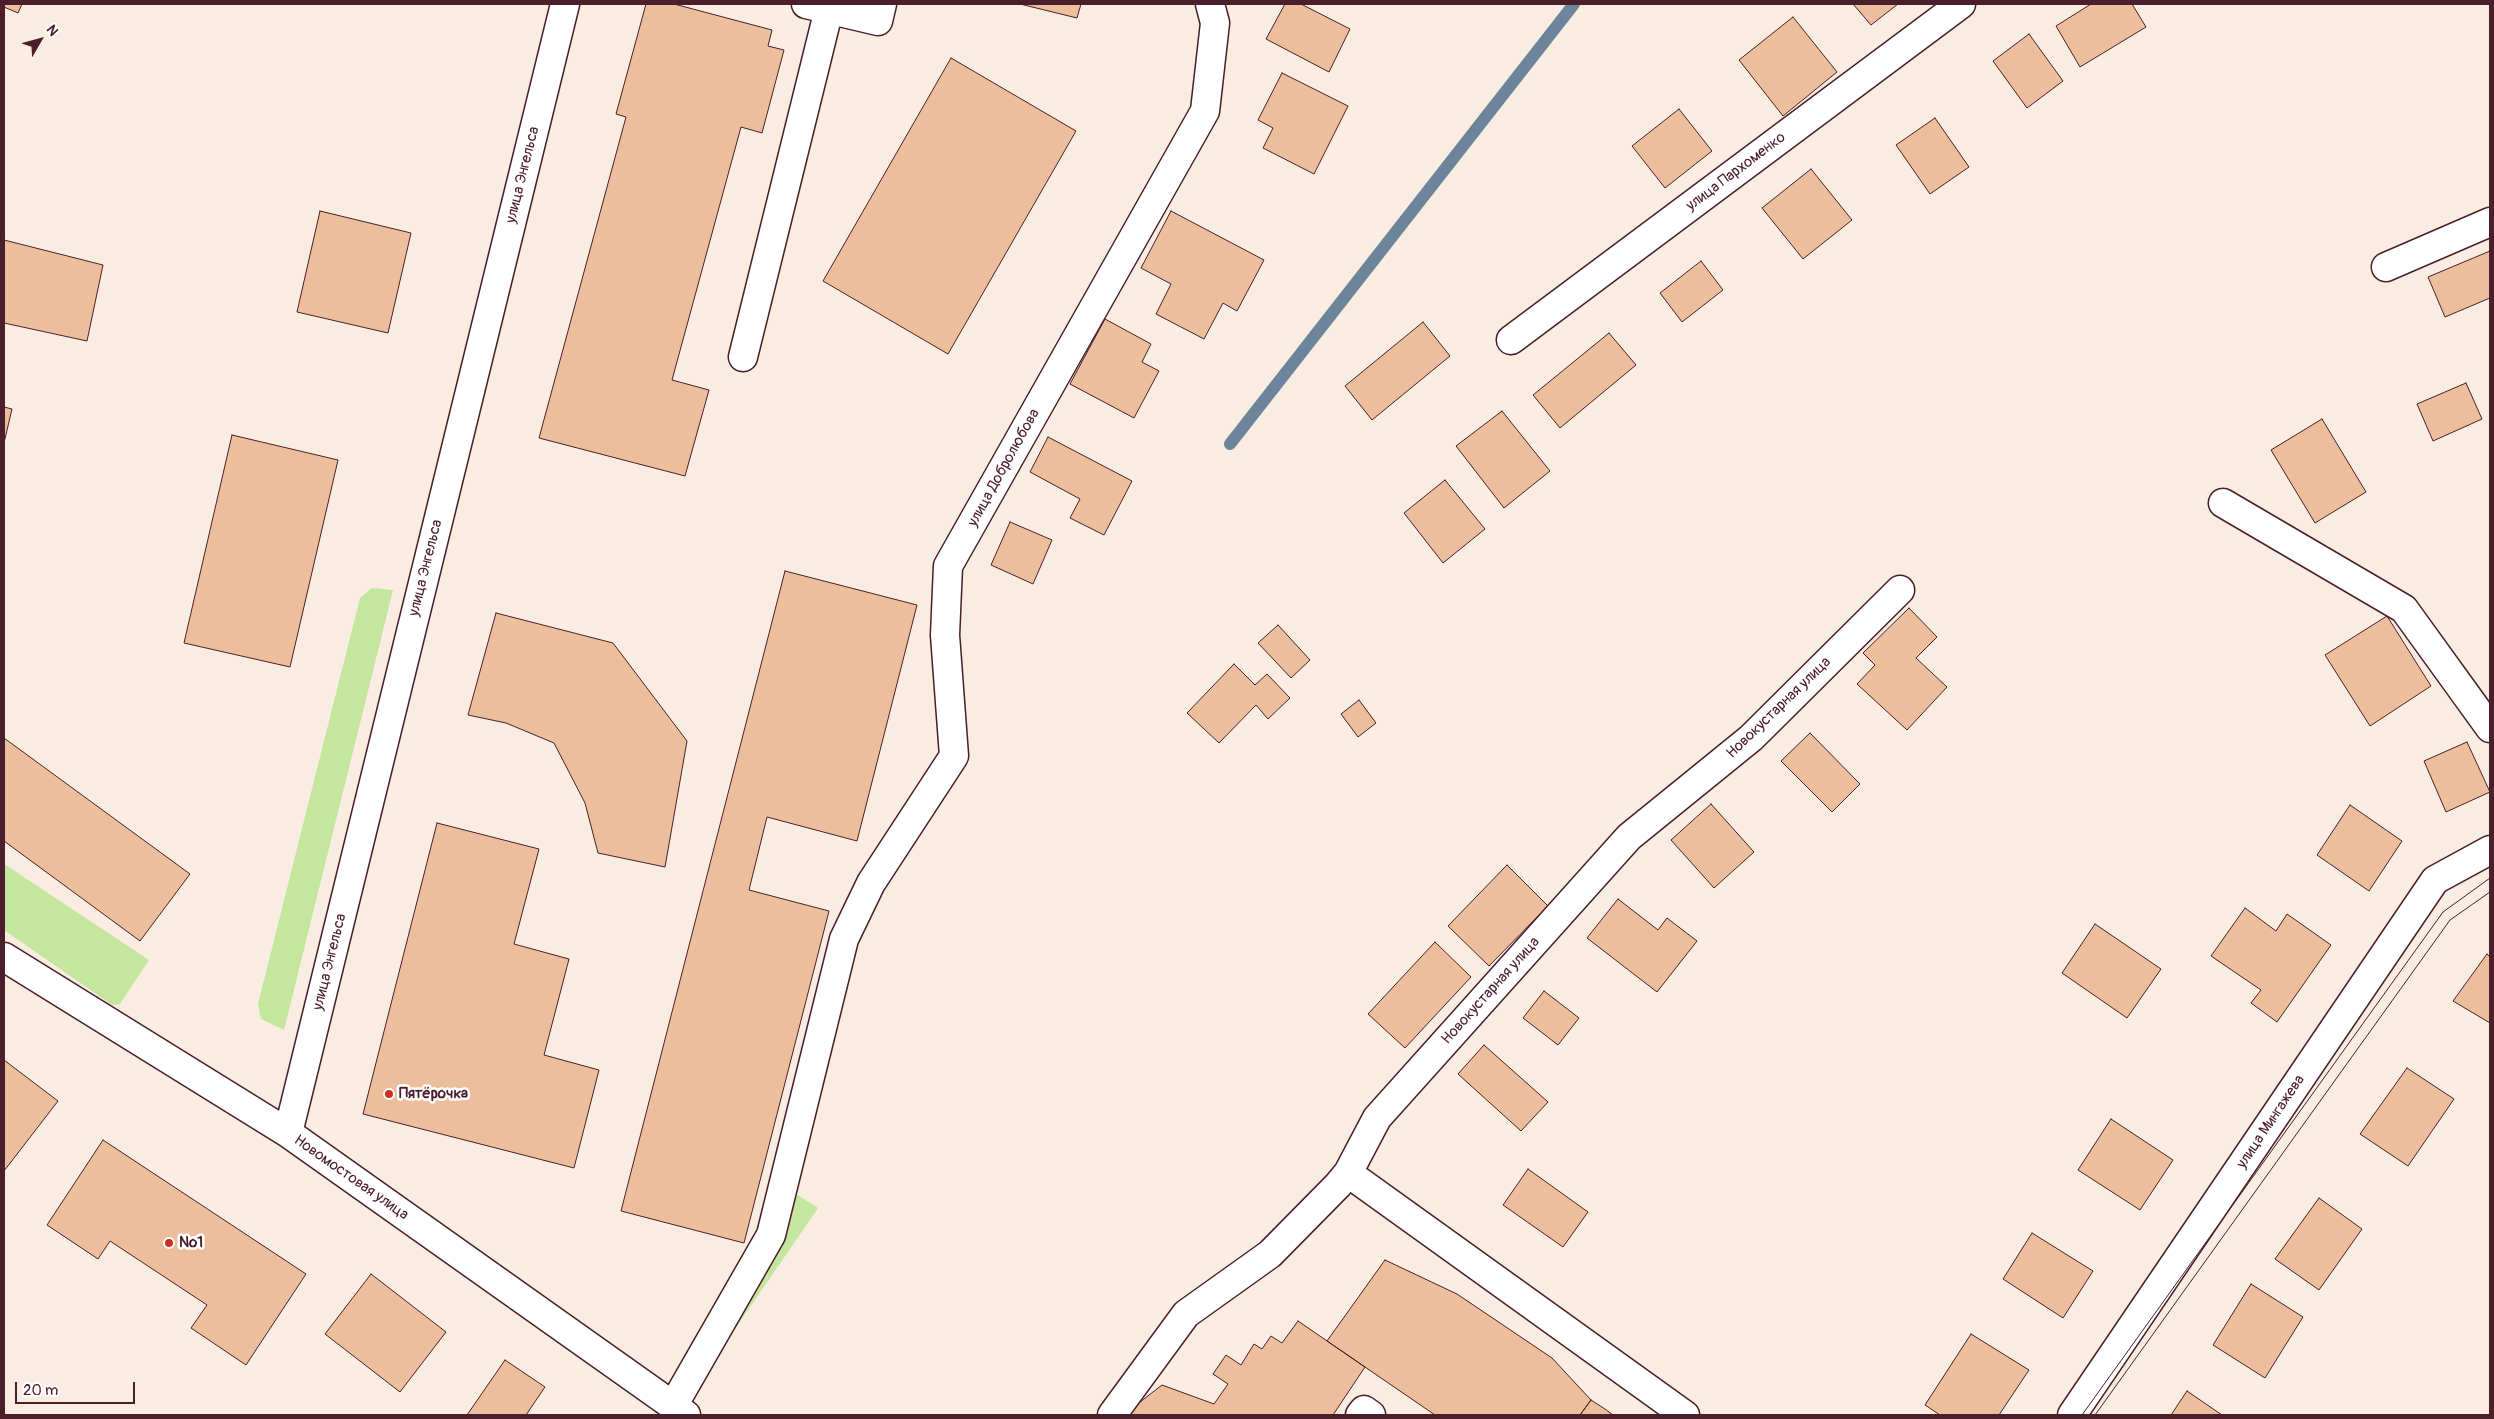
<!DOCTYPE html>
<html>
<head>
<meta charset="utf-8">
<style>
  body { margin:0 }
  #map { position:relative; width:2494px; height:1419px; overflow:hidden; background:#f9ece1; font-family:Pangolin,sans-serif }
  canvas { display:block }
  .frame { position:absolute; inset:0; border:5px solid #4a1f2b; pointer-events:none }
  .north { position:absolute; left:15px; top:15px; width:50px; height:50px; -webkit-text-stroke:4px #fff; paint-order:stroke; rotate:52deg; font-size:14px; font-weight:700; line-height:20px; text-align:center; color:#4a1f2b }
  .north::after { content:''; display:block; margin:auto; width:18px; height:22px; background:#4a1f2b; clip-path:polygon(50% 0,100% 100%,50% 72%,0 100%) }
  .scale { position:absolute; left:15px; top:1382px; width:120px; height:22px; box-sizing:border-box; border:2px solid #4a1f2b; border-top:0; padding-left:6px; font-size:15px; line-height:18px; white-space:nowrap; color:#4a1f2b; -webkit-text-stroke:4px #fff; paint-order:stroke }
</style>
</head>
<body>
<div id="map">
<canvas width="2494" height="1419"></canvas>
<div class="frame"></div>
<div class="north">N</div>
<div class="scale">20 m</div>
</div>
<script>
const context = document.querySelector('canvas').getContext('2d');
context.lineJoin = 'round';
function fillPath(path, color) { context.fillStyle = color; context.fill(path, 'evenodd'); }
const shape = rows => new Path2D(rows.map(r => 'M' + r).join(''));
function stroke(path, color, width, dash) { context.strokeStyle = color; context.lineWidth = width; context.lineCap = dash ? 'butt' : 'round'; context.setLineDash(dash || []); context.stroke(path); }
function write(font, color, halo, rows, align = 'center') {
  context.font = font + ' Pangolin,sans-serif'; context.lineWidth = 5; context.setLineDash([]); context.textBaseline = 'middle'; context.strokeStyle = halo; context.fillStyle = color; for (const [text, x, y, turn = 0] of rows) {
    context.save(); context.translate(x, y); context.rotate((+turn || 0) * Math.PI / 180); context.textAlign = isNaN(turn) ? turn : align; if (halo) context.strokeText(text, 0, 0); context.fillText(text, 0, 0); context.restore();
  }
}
const green = shape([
  [372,588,393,590,284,1030,261,1019,258,1004,360,598],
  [4,864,149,960,120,1004,112,1005,4,930],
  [793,1192,818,1208,733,1332,735,1314]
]);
const stream = shape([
  [1230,444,1574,4]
]);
const building = shape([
  [4,4,22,4,18,13,4,7,4,4],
  [646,4,674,4,772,30,768,46,784,50,762,133,741,127,672,380,709,390,685,476,539,438,626,117,616,114,646,4],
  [1020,4,1081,4,1077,18,1020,4],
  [1285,4,1301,4,1350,29,1329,72,1266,39,1285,4],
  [1853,4,1898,4,1871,25,1853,4],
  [2091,4,2132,4,2146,27,2080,67,2056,26,2091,4],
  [1793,17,1837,72,1783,116,1739,60,1793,17],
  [2029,34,2063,81,2027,108,1993,61,2029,34],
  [951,58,1076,131,948,354,823,281,951,58],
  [1282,73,1348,106,1314,174,1263,148,1273,128,1258,120,1282,73],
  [1679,109,1712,151,1665,188,1632,146,1679,109],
  [1935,118,1969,167,1930,194,1896,145,1935,118],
  [1811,169,1852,220,1803,259,1762,208,1811,169],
  [320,211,411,233,388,333,297,312,320,211],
  [1171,211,1264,260,1237,311,1223,303,1204,339,1156,314,1171,284,1141,268,1171,211],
  [4,240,103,265,87,341,4,323,4,240],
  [2490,251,2490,298,2445,317,2428,277,2490,251],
  [1701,261,1723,290,1682,322,1660,293,1701,261],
  [1105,319,1151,344,1142,362,1159,371,1134,418,1070,384,1105,319],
  [1423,322,1450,356,1372,420,1345,386,1423,322],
  [1609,333,1636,365,1560,428,1533,395,1609,333],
  [2466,383,2482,419,2433,441,2417,404,2466,383],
  [4,407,12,409,4,443,4,407],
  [1502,411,1550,471,1504,508,1456,446,1502,411],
  [2322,419,2366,492,2315,523,2271,450,2322,419],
  [232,435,338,460,290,667,184,643,232,435],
  [1048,437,1132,481,1104,535,1070,518,1080,499,1030,472,1048,437],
  [1445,480,1485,529,1443,563,1404,513,1445,480],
  [1010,522,1052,540,1033,584,991,565,1010,522],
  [785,571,917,605,857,841,767,817,749,890,829,911,744,1243,621,1211,785,571],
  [1909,608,1937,637,1916,658,1947,687,1907,730,1857,684,1875,665,1863,653,1909,608],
  [496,613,613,643,687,741,665,867,598,853,585,803,554,743,506,723,468,715,496,613],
  [2387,616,2431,686,2370,726,2325,655,2387,616],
  [1278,625,1310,660,1291,678,1258,643,1278,625],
  [1234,664,1255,685,1267,674,1290,698,1268,719,1256,705,1219,743,1187,713,1234,664],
  [1359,700,1376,723,1358,737,1341,714,1359,700],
  [1810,733,1860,784,1832,812,1781,761,1810,733],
  [4,738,190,874,140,941,4,841,4,738],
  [2467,742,2490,792,2446,812,2424,761,2467,742],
  [1711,804,1754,852,1714,888,1671,840,1711,804],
  [2350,805,2402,841,2369,891,2317,855,2350,805],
  [437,823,539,849,514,944,569,959,544,1055,599,1070,574,1168,363,1114,437,823],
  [1507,865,1548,906,1489,966,1448,926,1507,865],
  [1618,899,1658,930,1667,918,1697,941,1657,992,1587,938,1618,899],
  [2245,908,2276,931,2287,914,2331,945,2277,1022,2251,1003,2261,990,2211,956,2245,908],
  [2095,924,2161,969,2127,1018,2062,973,2095,924],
  [1435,942,1471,977,1405,1048,1368,1014,1435,942],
  [2487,954,2490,957,2490,1023,2453,1001,2487,954],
  [1544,991,1579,1018,1558,1045,1523,1018,1544,991],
  [1484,1045,1548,1102,1521,1131,1458,1074,1484,1045],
  [4,1060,58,1101,4,1171,4,1060],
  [2407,1068,2454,1099,2408,1166,2360,1134,2407,1068],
  [2111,1119,2173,1160,2140,1210,2078,1170,2111,1119],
  [103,1140,306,1274,246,1365,191,1328,207,1305,110,1241,98,1259,47,1225,103,1140],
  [1528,1169,1588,1212,1563,1247,1503,1205,1528,1169],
  [2319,1198,2362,1229,2319,1290,2275,1259,2319,1198],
  [2032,1233,2093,1271,2063,1318,2003,1279,2032,1233],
  [1385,1260,1457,1294,1552,1358,1591,1400,1580,1415,1435,1415,1327,1341,1385,1260],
  [371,1274,446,1332,400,1392,325,1334,371,1274],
  [2251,1284,2303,1317,2265,1378,2213,1345,2251,1284],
  [1298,1321,1365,1367,1333,1415,1130,1415,1131,1409,1162,1385,1214,1404,1228,1384,1213,1374,1226,1355,1241,1365,1254,1344,1262,1349,1271,1336,1282,1343,1298,1321],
  [1971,1334,2029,1370,1999,1415,1940,1415,1925,1405,1971,1334],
  [505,1360,545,1387,526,1415,467,1415,505,1360],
  [2187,1391,2222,1415,2171,1415,2187,1391],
  [1591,1400,1605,1409,1613,1415,1580,1415,1591,1400]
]);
const minor = shape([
  [806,4,878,21,882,4],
  [2386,267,2490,222],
  [1511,340,1961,4],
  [743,357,829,9],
  [2223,503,2404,609,2490,728],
  [4,957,288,1133,686,1415],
  [288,1133,565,4],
  [1348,1173,1685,1415],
  [673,1406,771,1235,844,939,871,883,954,756,945,635,948,566,1205,111,1215,23,1210,4],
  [1112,1415,1186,1314,1270,1254,1338,1185,1348,1173,1377,1118,1629,837,1751,738,1900,590],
  [1360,1415,1364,1410,1371,1415],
  [2072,1415,2435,880,2490,850]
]);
const tram = shape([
  [2082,1415,2443,912,2490,878],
  [2095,1415,2450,920,2490,892]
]);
const markers = [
  [389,1094,5,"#c8321e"],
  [169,1243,5,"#c8321e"]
];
const streetNames = [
  ["улица Пархоменко",1736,172,-37],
  ["улица Энгельса",523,175,-76],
  ["улица Добролюбова",1004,468,-61],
  ["улица Энгельса",426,568,-76],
  ["Новокустарная улица",1779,708,-44],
  ["улица Энгельса",330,962,-76],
  ["Новокустарная улица",1491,991,-48],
  ["улица Мингажева",2271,1122,-56],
  ["Новомостовая улица",351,1178,35]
];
const poiNames = [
  ["Пятёрочка",399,1094],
  ["№1",179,1243]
];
fillPath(green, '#c4e69f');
stroke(stream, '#6d859b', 12);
fillPath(building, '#ecbe9c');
stroke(building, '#4a1f2b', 1);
stroke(minor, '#4a1f2b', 31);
stroke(minor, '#fff', 28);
stroke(tram, '#4a1f2b', 1);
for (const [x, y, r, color] of markers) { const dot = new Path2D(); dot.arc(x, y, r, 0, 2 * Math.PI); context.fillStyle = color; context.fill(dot); stroke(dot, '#fff', 2); }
write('15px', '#4a1f2b', '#fff', streetNames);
write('bold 15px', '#4a1f2b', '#fff', poiNames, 'left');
</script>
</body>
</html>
